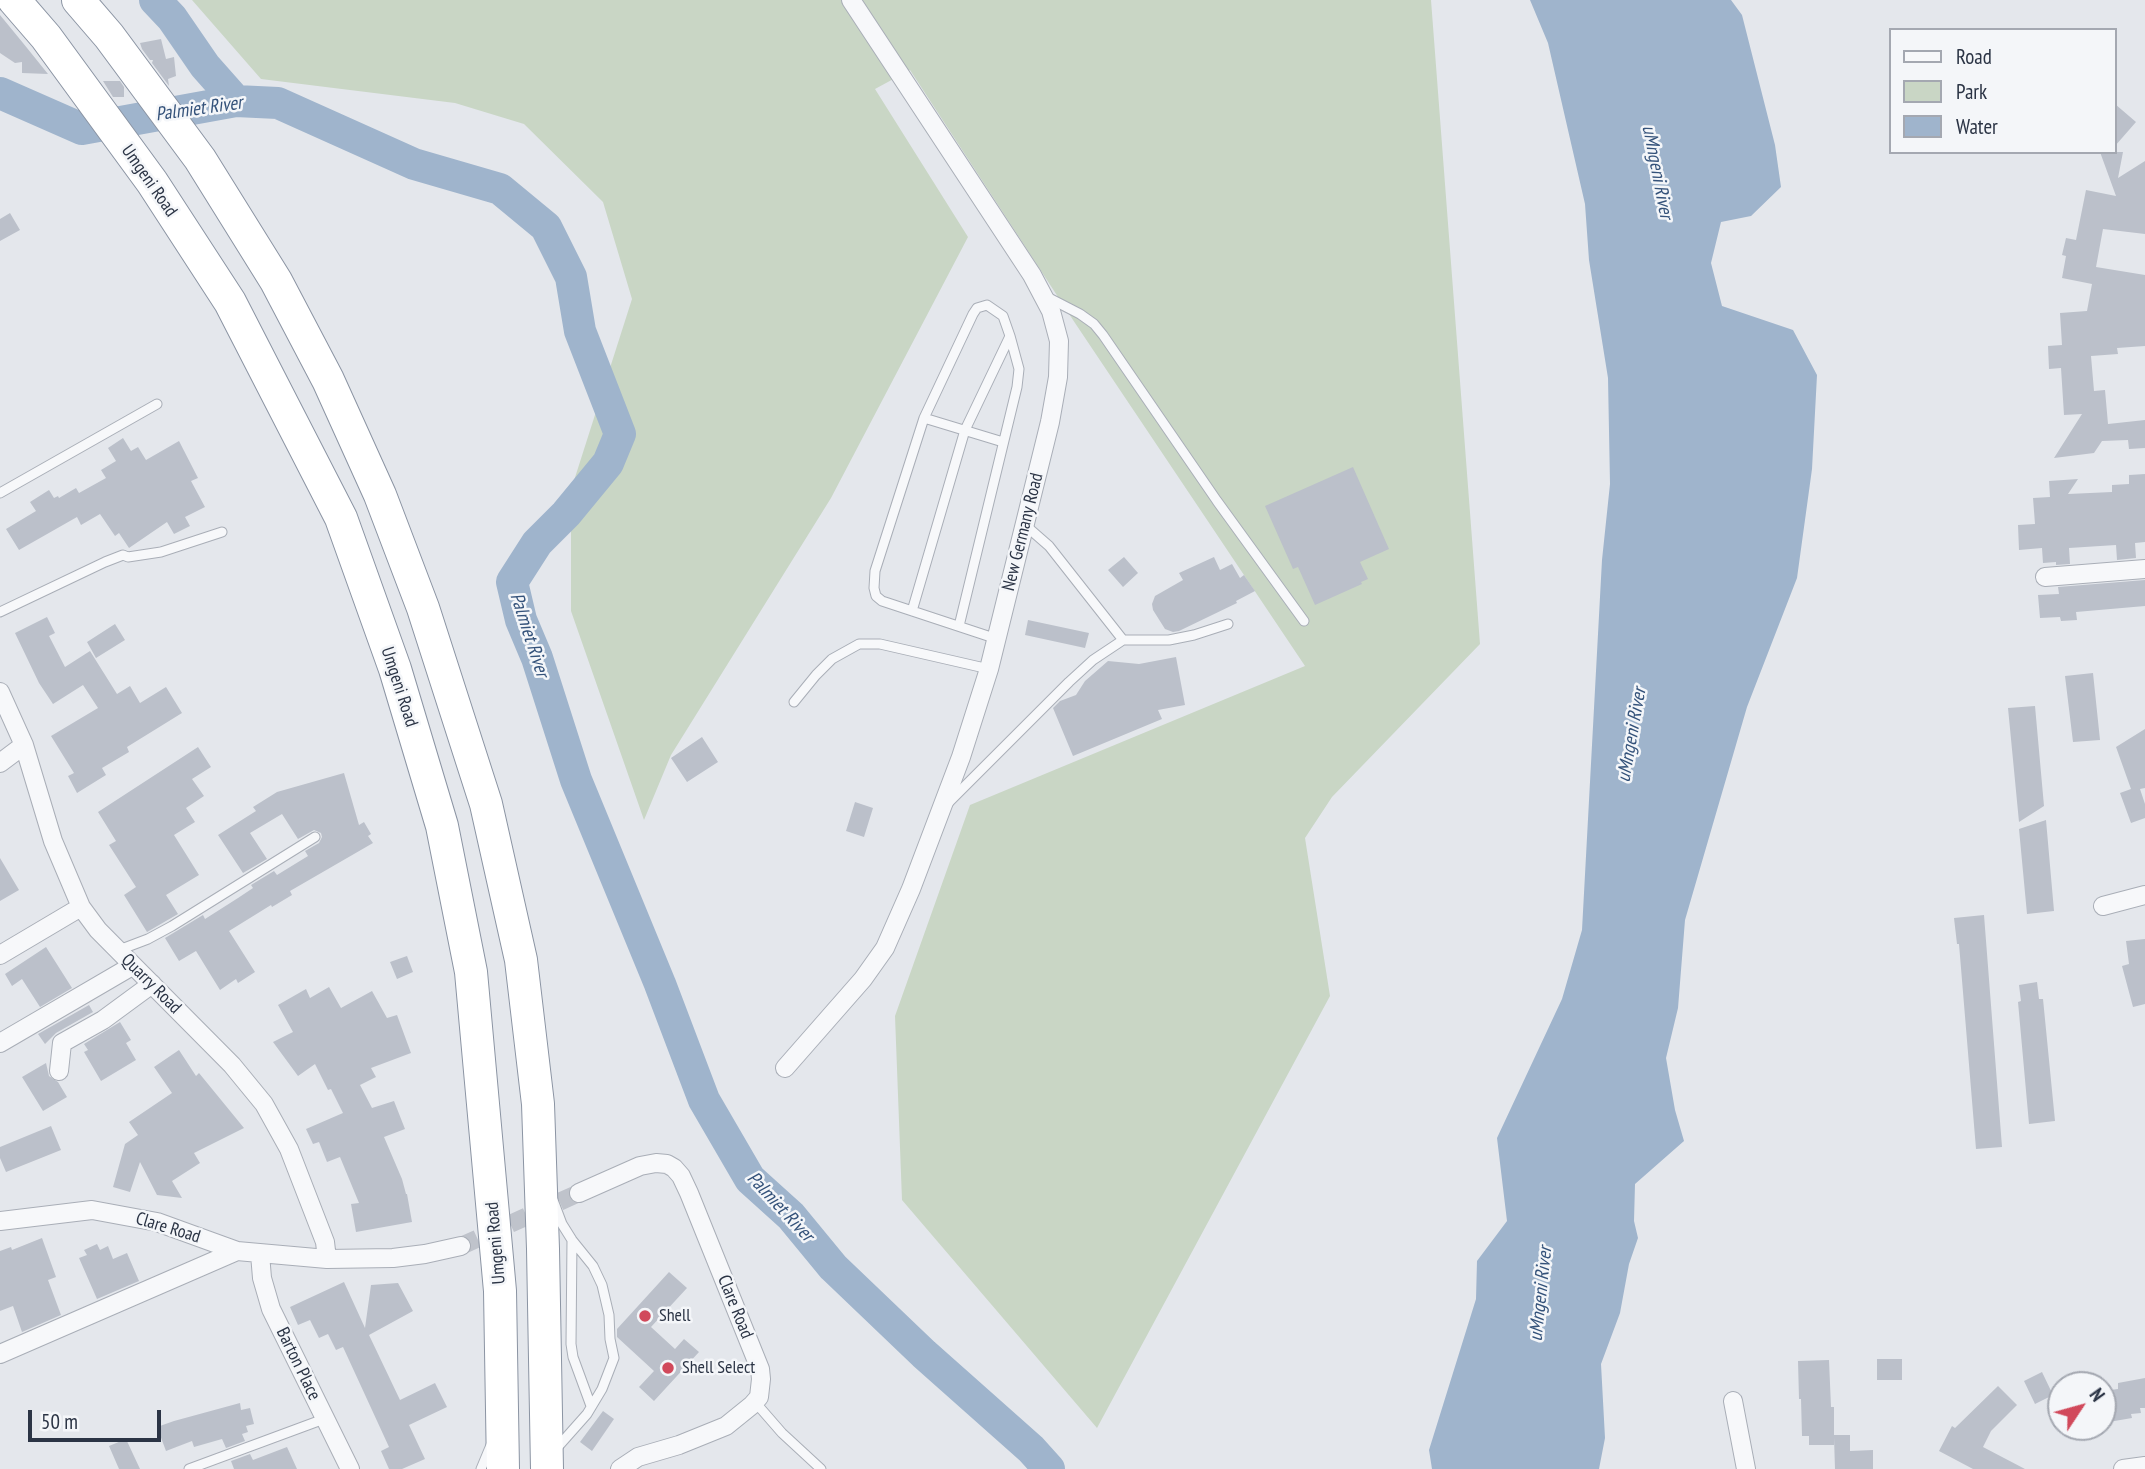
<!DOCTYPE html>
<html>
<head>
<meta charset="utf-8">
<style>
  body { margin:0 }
  #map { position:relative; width:2145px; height:1469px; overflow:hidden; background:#e4e7ec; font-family:"PT Sans Narrow",sans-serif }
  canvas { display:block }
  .legend { position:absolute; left:1889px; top:28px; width:228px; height:126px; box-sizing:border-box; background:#f4f6f9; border:2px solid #a4a8b1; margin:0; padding:9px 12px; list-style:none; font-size:21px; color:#2b3445 }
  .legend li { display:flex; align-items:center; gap:14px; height:35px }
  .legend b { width:35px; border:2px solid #a4a8b1 }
  .north { position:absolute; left:2047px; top:1371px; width:70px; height:70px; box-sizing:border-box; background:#f4f6f9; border:2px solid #a4a8b1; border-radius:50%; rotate:54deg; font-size:19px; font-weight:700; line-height:28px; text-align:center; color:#2b3445 }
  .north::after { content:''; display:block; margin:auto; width:24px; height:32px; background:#d1495b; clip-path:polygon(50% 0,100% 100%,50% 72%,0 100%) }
  .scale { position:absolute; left:28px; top:1410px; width:133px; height:32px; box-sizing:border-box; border:4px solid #2b3445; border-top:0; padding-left:9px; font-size:21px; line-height:24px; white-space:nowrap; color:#2b3445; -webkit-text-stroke:5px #f4f6f9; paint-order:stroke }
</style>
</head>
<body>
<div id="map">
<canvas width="2145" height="1469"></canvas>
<ul class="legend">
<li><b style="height:9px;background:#f7f8fa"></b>Road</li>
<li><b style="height:19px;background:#c9d6c5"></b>Park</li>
<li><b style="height:19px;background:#9fb4cc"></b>Water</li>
</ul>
<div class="north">N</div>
<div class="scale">50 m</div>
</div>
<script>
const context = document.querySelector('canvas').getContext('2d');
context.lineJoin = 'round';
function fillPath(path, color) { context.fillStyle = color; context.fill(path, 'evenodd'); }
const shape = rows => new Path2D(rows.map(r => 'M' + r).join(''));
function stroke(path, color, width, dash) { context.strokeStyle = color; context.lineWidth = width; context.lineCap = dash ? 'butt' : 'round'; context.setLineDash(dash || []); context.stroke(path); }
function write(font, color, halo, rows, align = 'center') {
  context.font = font + ' "PT Sans Narrow",sans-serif'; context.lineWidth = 5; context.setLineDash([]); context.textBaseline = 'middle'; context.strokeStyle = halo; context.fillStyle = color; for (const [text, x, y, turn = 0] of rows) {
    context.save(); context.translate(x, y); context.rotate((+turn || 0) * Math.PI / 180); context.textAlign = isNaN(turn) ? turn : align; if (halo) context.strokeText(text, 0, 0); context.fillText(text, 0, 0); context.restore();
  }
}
const green = shape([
  [192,0,1431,0,1480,644,1332,797,1305,838,1330,996,1097,1428,902,1200,895,1016,970,805,1305,666,1075,323,910,70,875,89,968,237,831,498,671,755,644,820,571,611,571,490,632,299,603,202,524,124,455,103,261,79]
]);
const water = shape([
  [1530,0,1731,0,1742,15,1775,145,1781,187,1751,216,1721,222,1711,263,1722,306,1793,330,1817,375,1812,469,1797,578,1747,707,1685,920,1678,1008,1666,1058,1675,1110,1684,1141,1635,1184,1634,1221,1638,1238,1629,1264,1620,1313,1601,1364,1605,1438,1599,1469,1432,1469,1429,1450,1476,1299,1477,1261,1507,1221,1497,1138,1562,999,1582,930,1602,560,1610,484,1608,378,1589,260,1585,204,1548,43]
]);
const river = shape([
  [155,0,172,18,205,66,236,101],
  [0,93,82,129,236,101,278,103,414,164,500,189,546,227,571,277,580,331,620,434,608,463,566,514,537,543,512,582,521,620,537,658,576,780,660,984,704,1100,750,1179,791,1216,833,1267,924,1354,1031,1449,1049,1469]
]);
const building = shape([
  [0,15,23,43,48,74,22,73,22,62,15,63,0,53],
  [161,39,166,59,174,57,176,76,168,79,169,86,152,63,153,60,150,60,142,49,140,43],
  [103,81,120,81,124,87,124,97,113,97],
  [2115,104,2136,122,2115,146],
  [2100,152,2123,152,2118,178,2145,161,2145,234,2103,229,2096,267,2145,275,2145,346,2117,348,2118,354,2091,356,2094,391,2105,390,2108,424,2145,420,2145,448,2129,449,2128,440,2102,441,2094,453,2054,458,2082,414,2064,415,2061,368,2049,369,2048,346,2062,345,2060,313,2087,311,2092,284,2062,278,2066,256,2062,255,2066,238,2076,240,2086,190,2116,196],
  [10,213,20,230,0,241,0,219],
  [123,438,131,451,138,447,146,460,179,441,198,478,191,481,205,507,185,517,190,526,174,534,167,522,129,548,119,533,115,536,100,514,81,525,77,517,19,550,6,529,36,511,30,502,49,490,54,498,58,496,59,498,76,488,79,493,106,478,101,470,116,461,108,448],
  [1353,467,1389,549,1360,562,1368,579,1361,582,1362,584,1315,605,1298,567,1293,569,1265,506],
  [2145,474,2145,542,2135,543,2136,558,2117,560,2116,545,2069,548,2070,564,2056,565,2056,562,2043,563,2042,548,2019,550,2018,525,2035,524,2033,498,2050,497,2049,481,2078,479,2068,494,2112,492,2112,485,2129,484,2129,475],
  [1124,557,1138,573,1123,587,1108,570],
  [1214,557,1220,570,1232,564,1240,578,1244,575,1255,591,1236,601,1237,603,1179,631,1173,632,1165,629,1153,610,1152,604,1155,596,1183,580,1179,573],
  [2145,580,2145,606,2076,612,2077,620,2061,621,2060,617,2040,618,2038,595,2059,594,2058,587],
  [47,617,55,633,49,636,65,667,90,651,117,694,130,686,140,703,166,687,182,713,127,747,129,752,102,768,106,775,77,793,68,776,74,773,51,736,98,708,83,685,53,704,39,683,15,633],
  [1028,620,1089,633,1085,648,1025,635],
  [115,624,125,640,96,658,87,642],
  [1176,657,1185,705,1158,710,1162,719,1073,756,1053,708,1060,701,1076,695,1085,681,1108,661,1139,664],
  [2093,673,2100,740,2073,742,2065,676],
  [2035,706,2044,806,2019,822,2008,708],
  [2145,729,2145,788,2140,789,2145,804,2145,818,2131,823,2120,793,2131,789,2116,747],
  [702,737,718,762,687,782,671,758],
  [198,747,211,767,192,779,204,796,186,808,195,822,174,835,199,875,166,895,178,914,147,932,124,895,136,887,109,845,116,841,98,812],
  [344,773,359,825,364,822,371,834,368,836,373,843,290,891,292,895,272,907,271,905,229,931,255,972,238,983,236,979,220,990,196,951,179,961,165,938,203,915,205,919,238,898,253,888,251,885,274,871,277,875,308,856,305,851,319,843,322,837,321,833,314,830,298,839,282,814,250,833,267,859,243,873,218,835,256,811,253,807,277,792],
  [855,802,873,808,864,837,846,831],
  [2046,820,2054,911,2027,914,2019,829],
  [0,858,19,890,0,901],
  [1984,915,2002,1147,1976,1149,1959,944,1957,944,1954,918],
  [2145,939,2145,1004,2133,1007,2122,966,2129,964,2126,941],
  [46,947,72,988,40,1007,22,979,12,986,5,974],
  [407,956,413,972,397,979,390,962],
  [2037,982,2039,999,2043,999,2055,1121,2029,1124,2018,1002,2021,1001,2019,985],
  [329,987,341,1008,372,991,387,1018,397,1015,411,1053,371,1068,376,1077,360,1085,372,1108,394,1101,405,1129,384,1137,402,1179,406,1194,407,1194,412,1222,356,1232,351,1204,359,1203,340,1157,327,1162,319,1142,313,1144,306,1129,343,1113,331,1089,328,1090,315,1064,298,1076,273,1042,293,1032,278,1005,306,989,310,998],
  [89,1005,93,1012,56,1033,45,1044,38,1034],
  [120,1022,131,1040,126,1043,136,1060,101,1081,84,1052,88,1050,84,1044],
  [179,1050,196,1076,199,1073,244,1128,194,1153,200,1163,172,1181,182,1198,157,1195,140,1162,130,1192,113,1187,125,1144,138,1135,129,1122,172,1093,154,1067],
  [46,1063,49,1076,58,1082,67,1097,43,1111,22,1077],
  [51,1126,61,1150,6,1172,0,1158,0,1147],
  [42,1238,56,1277,48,1280,61,1315,22,1332,13,1306,0,1311,0,1251,11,1247,12,1250],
  [97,1244,100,1250,108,1246,113,1259,127,1253,139,1281,97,1299,79,1258,87,1255,84,1250],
  [669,1272,687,1288,651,1327,675,1349,684,1339,699,1352,654,1401,639,1387,654,1371,617,1337,617,1329],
  [344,1282,365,1328,371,1285,398,1283,413,1311,369,1335,400,1400,435,1383,447,1407,409,1425,425,1459,402,1469,389,1469,381,1451,389,1447,343,1347,336,1350,328,1334,319,1338,310,1320,298,1325,290,1307],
  [1877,1359,1902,1359,1902,1380,1877,1380],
  [1829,1360,1831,1407,1834,1407,1834,1435,1850,1435,1850,1451,1873,1450,1873,1469,1835,1469,1834,1437,1834,1445,1809,1445,1809,1436,1802,1436,1801,1399,1799,1399,1798,1361],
  [2042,1372,2053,1395,2035,1404,2024,1381],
  [2145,1378,2145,1408,2140,1408,2141,1413,2131,1414,2132,1418,2103,1423,2103,1391,2118,1389,2118,1383],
  [1998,1386,2017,1405,1991,1431,1983,1447,2025,1469,1973,1469,1939,1451,1952,1426,1955,1428],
  [240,1403,241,1410,250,1408,254,1424,246,1426,248,1432,242,1434,245,1441,226,1448,222,1439,194,1447,192,1441,166,1451,157,1427,174,1421],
  [603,1411,614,1419,592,1451,580,1442],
  [126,1439,140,1469,119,1469,109,1446],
  [287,1447,297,1469,234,1469,231,1461,250,1454,253,1460]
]);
const streetTunnel = shape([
  [461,1246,579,1193]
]);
const lane = shape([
  [1047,297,1080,314,1094,324,1103,335,1217,501,1304,621],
  [924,418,1003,442],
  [0,493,157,404],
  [1025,525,1049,546,1123,640,1169,640,1194,635,1228,624],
  [912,611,965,430,1010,336,1003,316,987,305,977,308,973,314,924,418,875,571,874,588,876,596,882,601,997,639],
  [0,612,105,562,123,555,128,557,161,552,222,532],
  [959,626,1017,387,1019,369,1010,336],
  [794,702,816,675,832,659,859,644,880,644,989,669],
  [948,803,1069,682,1093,660,1123,640],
  [119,950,148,939,172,926,315,837],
  [553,1200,562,1224,572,1240,593,1266,602,1285,609,1315,610,1339,614,1358,602,1389,587,1414,555,1450],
  [572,1240,571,1344,573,1357,591,1406],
  [755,1402,782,1433,821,1469],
  [189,1469,324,1419],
  [481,1469,491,1445]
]);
const street = shape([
  [2045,577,2145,569],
  [0,692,24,745,53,841,81,907,98,930,232,1065,264,1104,289,1149,325,1242,327,1259],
  [0,763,24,745],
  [2103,906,2145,895],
  [0,955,81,907],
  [0,1043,132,966],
  [785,1068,863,979,885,948,911,889,961,757,989,669,1050,422,1058,377,1059,341,1051,311,1032,275,851,0],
  [59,1071,62,1043,103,1020,152,984],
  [579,1193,640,1166,656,1163,667,1164,674,1168,681,1176,689,1193,760,1369,761,1379,759,1397,752,1405,726,1426,679,1445,638,1457,620,1469],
  [0,1221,92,1210,157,1222,237,1251,327,1259,393,1258,425,1254,461,1246],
  [260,1254,262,1278,271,1309,350,1469],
  [0,1354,237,1251],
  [1733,1401,1746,1469],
  [2123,1469,2145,1466]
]);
const highway = shape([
  [14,0,46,37,152,182,230,302,341,518,395,669,442,826,471,972,500,1291,503,1469],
  [78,0,109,36,200,159,276,281,328,380,380,495,423,608,486,804,521,960,538,1104,543,1249,547,1469]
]);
const markers = [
  [645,1316,7,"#d1495b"],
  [668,1368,7,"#d1495b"]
];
const streetNames = [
  ["Umgeni Road",149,181,55],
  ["New Germany Road",1023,532,-76],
  ["Umgeni Road",399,687,72],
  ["Quarry Road",151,984,45],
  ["Clare Road",168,1228,17],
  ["Umgeni Road",496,1243,-95],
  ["Clare Road",735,1307,68],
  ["Barton Place",298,1364,64]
];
const poiNames = [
  ["Shell",659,1316],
  ["Shell Select",682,1368]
];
const waterNames = [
  ["Palmiet River",199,109,-8],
  ["uMngeni River",1657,172,79],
  ["Palmiet River",529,635,72],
  ["uMngeni River",1632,735,-80],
  ["Palmiet River",780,1207,47],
  ["uMngeni River",1541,1294,-84]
];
fillPath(green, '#c9d6c5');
fillPath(water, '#9fb4cc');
stroke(river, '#9fb4cc', 32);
fillPath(building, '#bbc0ca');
stroke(streetTunnel, '#bfc3cb', 18, [18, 9]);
stroke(lane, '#a9aeb7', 11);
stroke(street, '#a9aeb7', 20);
stroke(highway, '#8b94a3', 34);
stroke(lane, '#f7f8fa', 9);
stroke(street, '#f7f8fa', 18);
stroke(highway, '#fff', 32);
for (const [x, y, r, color] of markers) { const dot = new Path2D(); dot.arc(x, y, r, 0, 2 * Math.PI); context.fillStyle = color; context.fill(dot); stroke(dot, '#f4f6f9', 2.5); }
write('18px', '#2b3445', '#f4f6f9', streetNames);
write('18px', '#2b3445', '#f4f6f9', poiNames, 'left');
write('italic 19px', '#34527a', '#f4f6f9', waterNames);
</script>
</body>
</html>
